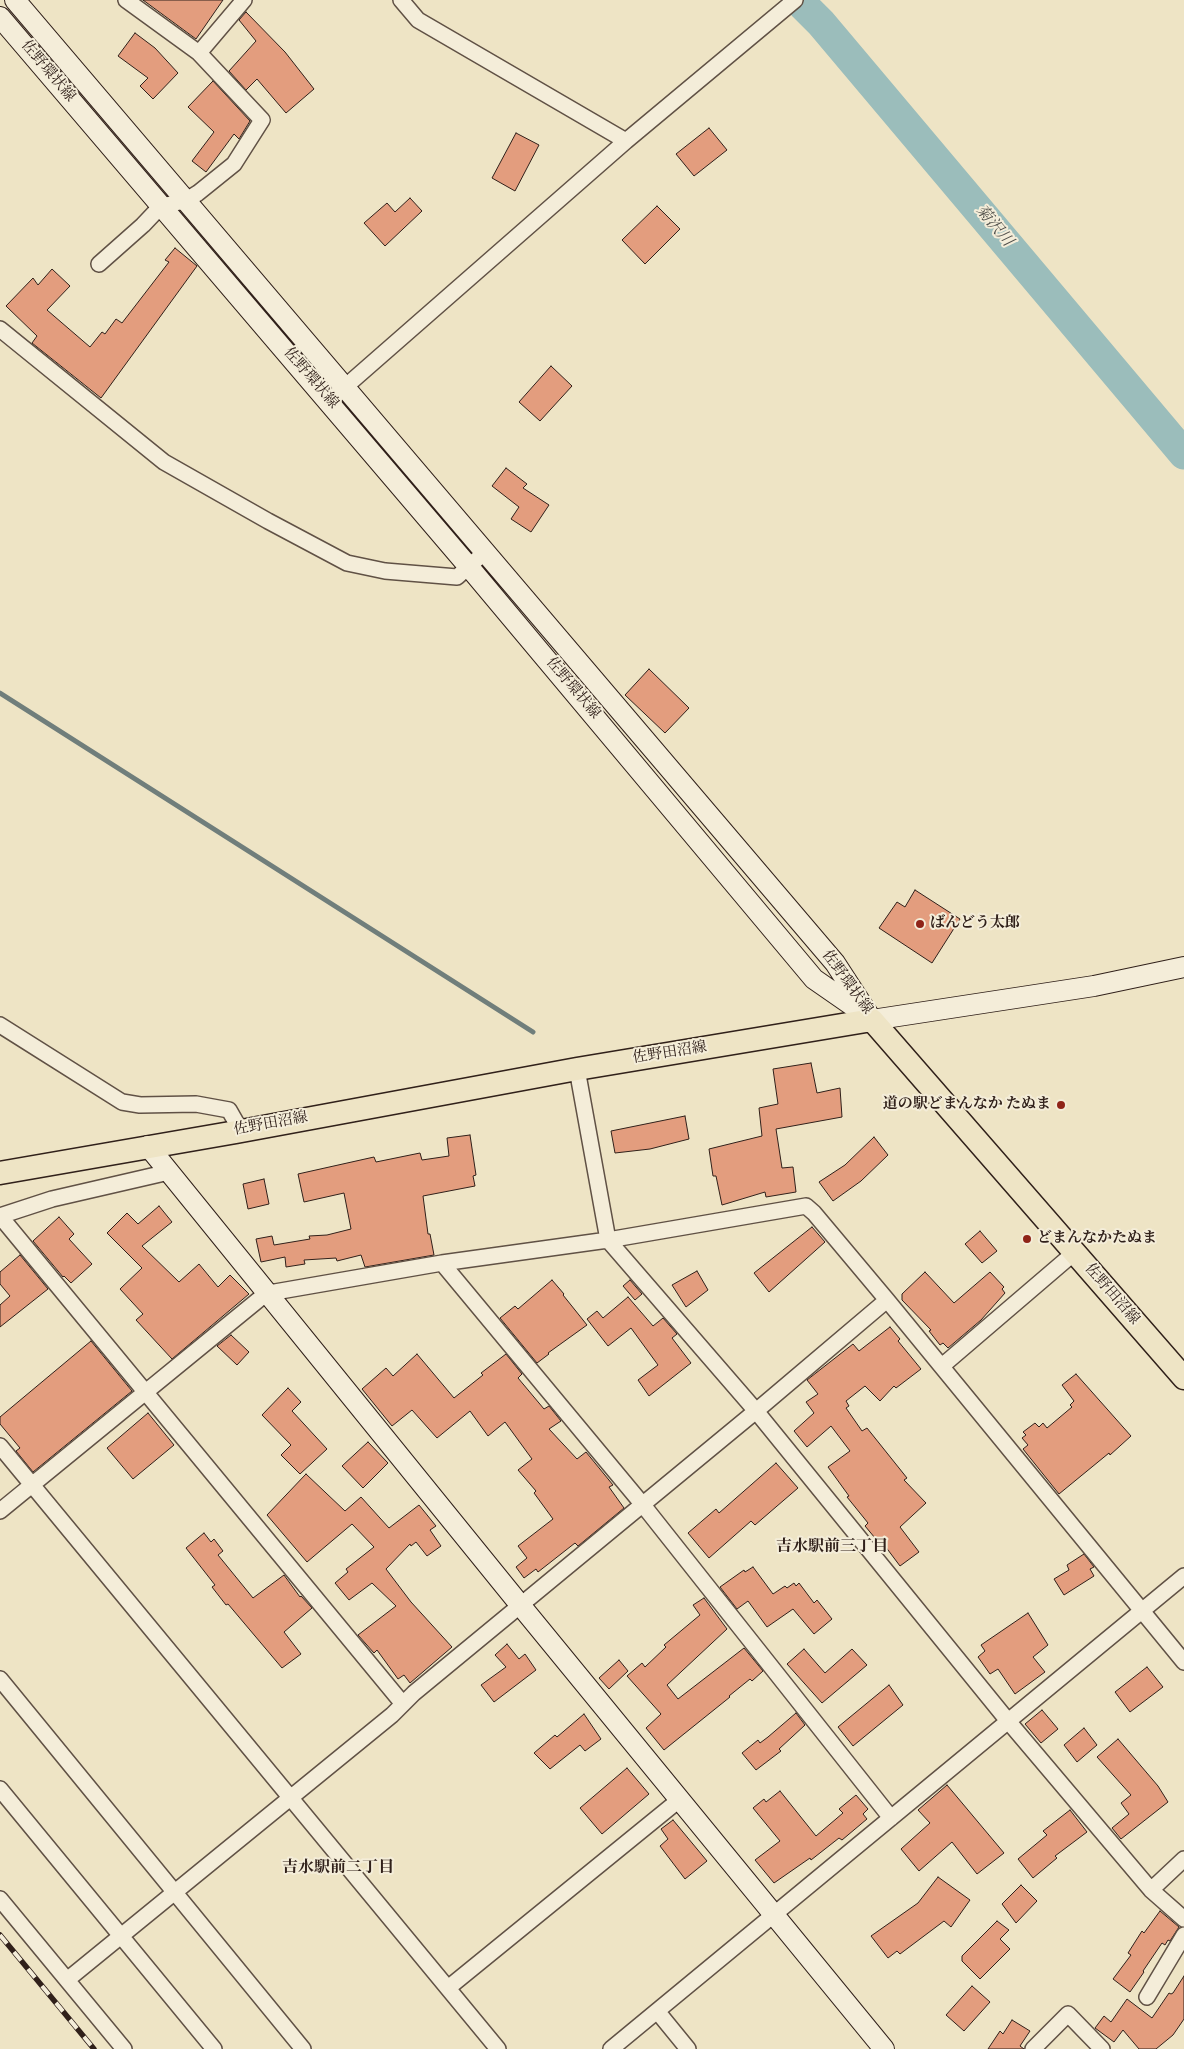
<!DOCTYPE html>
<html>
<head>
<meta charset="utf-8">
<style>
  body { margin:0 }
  canvas { display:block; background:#eee4c5 }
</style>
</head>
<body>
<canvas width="1184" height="2049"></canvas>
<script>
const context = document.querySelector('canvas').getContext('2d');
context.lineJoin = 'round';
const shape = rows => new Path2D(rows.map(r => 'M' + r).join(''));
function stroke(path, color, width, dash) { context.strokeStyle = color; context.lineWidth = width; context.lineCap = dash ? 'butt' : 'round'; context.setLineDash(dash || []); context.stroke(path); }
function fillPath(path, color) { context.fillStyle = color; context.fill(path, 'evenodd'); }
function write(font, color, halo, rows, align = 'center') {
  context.font = font + ' "Sorts Mill Goudy","Noto Serif JP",serif'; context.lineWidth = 4; context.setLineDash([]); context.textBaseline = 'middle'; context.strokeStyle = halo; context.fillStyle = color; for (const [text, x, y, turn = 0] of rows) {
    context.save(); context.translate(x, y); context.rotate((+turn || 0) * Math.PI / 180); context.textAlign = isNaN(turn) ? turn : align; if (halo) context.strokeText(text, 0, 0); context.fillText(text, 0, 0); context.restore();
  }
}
const stream = shape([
  [0,693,533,1032]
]);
const river = shape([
  [802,0,803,5,821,23,1184,454]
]);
const building = shape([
  [143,0,223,0,196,39,143,0],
  [246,12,285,52,314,89,286,113,257,79,246,90,229,71,256,41,239,20,246,12],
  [135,33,155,48,178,73,153,99,140,86,148,78,118,56,135,33],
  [213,81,250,121,239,139,234,134,206,172,192,161,214,132,188,107,213,81],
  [709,128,727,150,694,176,676,154,709,128],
  [516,133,539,145,515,191,492,178,516,133],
  [410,198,422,211,385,246,364,223,387,203,395,212,410,198],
  [657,206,680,229,645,264,622,240,657,206],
  [175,248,197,266,101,398,32,343,37,336,6,306,33,278,38,285,52,269,70,286,47,310,90,347,102,332,105,334,116,319,122,323,169,262,165,260,175,248],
  [551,366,572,386,540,421,519,402,551,366],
  [506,468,527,484,523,488,549,505,531,532,511,519,519,507,492,486,506,468],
  [649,669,689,708,665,733,625,695,649,669],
  [915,890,960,919,932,963,879,928,897,902,905,907,915,890],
  [811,1063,817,1093,840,1088,842,1117,776,1129,782,1168,793,1167,796,1192,766,1197,765,1192,722,1205,716,1176,713,1176,709,1149,762,1136,759,1108,778,1104,773,1069,811,1063],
  [685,1116,689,1139,650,1149,615,1153,611,1131,685,1116],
  [470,1135,476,1175,473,1176,475,1186,423,1196,428,1234,430,1234,434,1255,365,1267,361,1255,337,1261,336,1258,304,1260,305,1264,286,1267,285,1257,261,1262,256,1239,272,1236,274,1245,310,1239,309,1236,327,1235,351,1229,344,1193,304,1202,298,1174,374,1157,376,1162,420,1153,422,1160,449,1156,447,1138,470,1135],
  [874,1137,888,1155,861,1181,833,1201,819,1182,845,1165,874,1137],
  [264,1179,269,1204,248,1209,243,1184,264,1179],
  [159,1206,172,1222,142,1246,179,1282,199,1264,218,1287,230,1275,249,1294,172,1359,136,1320,143,1314,120,1289,142,1268,107,1233,127,1213,138,1224,159,1206],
  [59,1217,74,1234,69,1239,92,1264,71,1283,64,1276,63,1277,33,1241,59,1217],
  [812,1227,825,1242,769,1292,754,1273,812,1227],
  [980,1231,997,1251,982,1263,965,1244,980,1231],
  [20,1255,48,1289,0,1327,0,1305,10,1296,0,1284,0,1272,20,1255],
  [697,1271,708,1290,686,1307,672,1285,697,1271],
  [925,1272,954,1303,990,1272,1004,1287,1002,1289,1005,1293,981,1320,948,1348,943,1343,940,1345,929,1331,931,1330,902,1300,902,1294,925,1272],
  [552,1280,564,1294,563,1295,587,1325,548,1353,549,1354,537,1363,500,1318,515,1306,518,1309,552,1280],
  [630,1280,642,1294,635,1300,623,1286,630,1280],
  [628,1297,653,1326,663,1318,677,1334,672,1338,691,1363,649,1396,638,1380,658,1365,631,1328,608,1346,587,1319,597,1311,603,1318,628,1297],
  [890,1327,900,1339,898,1341,921,1369,896,1388,894,1386,880,1401,865,1386,846,1401,849,1406,846,1408,862,1431,867,1428,907,1478,904,1480,926,1503,900,1527,919,1552,900,1566,882,1542,880,1544,865,1526,868,1523,847,1497,849,1496,828,1467,850,1451,831,1426,807,1447,794,1431,814,1413,806,1402,818,1394,807,1380,853,1344,859,1351,890,1327],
  [231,1335,249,1352,237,1365,217,1346,231,1335],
  [91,1341,132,1391,33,1472,16,1451,20,1448,0,1424,0,1417,91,1341],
  [417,1354,454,1398,483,1375,481,1373,506,1354,522,1374,518,1378,544,1409,549,1406,561,1421,549,1429,577,1459,586,1452,613,1485,609,1487,624,1508,578,1546,575,1543,538,1572,536,1569,524,1578,516,1567,527,1558,518,1546,553,1519,534,1493,536,1491,518,1470,532,1459,505,1422,488,1436,470,1411,437,1438,412,1410,392,1426,362,1389,386,1368,393,1376,417,1354],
  [1076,1374,1131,1436,1110,1455,1109,1453,1059,1494,1023,1449,1028,1445,1022,1438,1026,1435,1023,1432,1035,1423,1039,1427,1043,1423,1047,1428,1072,1407,1070,1405,1074,1401,1062,1385,1076,1374],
  [288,1388,301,1402,292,1411,327,1449,300,1474,281,1455,291,1445,262,1415,288,1388],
  [148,1413,174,1445,133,1479,107,1448,148,1413],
  [368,1442,388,1463,363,1488,342,1466,368,1442],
  [776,1463,798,1488,755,1525,751,1521,709,1558,688,1533,716,1509,719,1513,776,1463],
  [306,1474,345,1511,361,1497,389,1528,419,1505,436,1526,430,1530,441,1546,427,1556,416,1542,411,1546,410,1544,386,1569,411,1602,452,1647,410,1683,404,1675,398,1679,377,1650,374,1653,358,1635,396,1606,372,1583,349,1600,335,1583,348,1572,346,1569,374,1547,352,1524,307,1562,267,1515,306,1474],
  [204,1533,211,1542,214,1539,223,1551,218,1555,253,1598,284,1575,300,1597,301,1596,312,1608,284,1632,301,1654,282,1668,228,1604,226,1605,212,1587,215,1585,186,1548,204,1533],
  [1084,1554,1094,1567,1090,1569,1094,1576,1064,1595,1054,1579,1069,1570,1067,1565,1084,1554],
  [753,1567,773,1594,785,1586,787,1588,794,1583,796,1586,799,1583,814,1603,817,1600,832,1619,814,1634,793,1609,767,1627,748,1601,737,1609,720,1587,744,1570,745,1572,753,1567],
  [704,1598,727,1629,667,1685,678,1699,744,1648,763,1671,752,1681,750,1679,729,1696,730,1697,664,1750,646,1728,661,1714,627,1676,642,1663,645,1667,666,1647,664,1645,700,1615,693,1605,704,1598],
  [1028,1613,1048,1645,1033,1657,1045,1672,1015,1694,998,1669,990,1674,978,1657,985,1651,981,1645,1028,1613],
  [507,1644,519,1659,525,1654,536,1670,494,1702,481,1685,506,1667,495,1655,507,1644],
  [804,1649,825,1673,852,1649,867,1665,822,1703,787,1664,804,1649],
  [619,1660,628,1671,609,1689,599,1678,619,1660],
  [1147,1667,1163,1687,1130,1712,1115,1692,1147,1667],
  [889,1685,903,1705,853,1746,838,1727,889,1685],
  [1042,1710,1058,1729,1041,1743,1025,1724,1042,1710],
  [796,1713,805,1725,779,1749,781,1751,756,1770,742,1753,758,1740,760,1743,768,1737,796,1713],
  [584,1714,601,1739,585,1751,580,1745,550,1769,534,1753,555,1735,557,1737,584,1714],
  [1084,1728,1097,1745,1077,1762,1064,1745,1084,1728],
  [1118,1739,1158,1786,1168,1802,1121,1839,1112,1828,1129,1814,1121,1803,1131,1795,1097,1757,1118,1739],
  [627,1768,649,1794,602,1834,580,1808,627,1768],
  [947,1785,1004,1853,977,1874,952,1842,919,1871,901,1849,930,1823,918,1810,947,1785],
  [780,1791,816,1836,843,1813,839,1809,856,1795,868,1809,863,1814,867,1819,842,1840,839,1838,811,1860,810,1858,774,1883,755,1860,780,1841,753,1808,764,1799,766,1802,780,1791],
  [1070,1810,1087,1832,1055,1856,1057,1858,1033,1878,1018,1859,1047,1835,1043,1831,1070,1810],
  [673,1820,707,1861,685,1879,660,1846,668,1839,661,1829,673,1820],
  [938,1877,970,1900,951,1927,944,1921,900,1954,897,1951,888,1958,871,1936,918,1903,938,1877],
  [1021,1885,1037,1901,1016,1923,1002,1904,1021,1885],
  [1160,1911,1179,1927,1170,1941,1168,1940,1165,1945,1162,1943,1143,1971,1144,1972,1130,1992,1113,1979,1131,1955,1128,1953,1142,1931,1144,1933,1160,1911],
  [997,1921,1009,1930,1000,1939,1010,1949,980,1979,962,1961,962,1956,997,1921],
  [1184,1976,1184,2019,1173,2035,1156,2049,1139,2049,1123,2030,1114,2042,1095,2028,1104,2016,1111,2022,1127,1999,1152,2018,1169,1993,1171,1994,1173,1993,1184,1976],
  [972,1986,990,2002,964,2031,946,2015,972,1986],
  [1012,2020,1030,2031,1020,2046,1024,2049,988,2049,1000,2031,1003,2034,1012,2020]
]);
const street = shape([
  [401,0,418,20,626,141],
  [199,53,244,0],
  [99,264,143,225,161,206,185,201,198,193,234,164,262,120,199,53,126,0],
  [0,329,164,462,268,521,347,563,385,571,457,577,484,553],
  [329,401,626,141,795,0],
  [0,1025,122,1102,140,1105,196,1104,229,1110,241,1131],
  [577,1069,608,1240,756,1411,1008,1721,1151,1890,1184,1919],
  [0,1216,403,1704],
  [0,1216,52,1199,169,1172],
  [442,1263,643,1505,891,1818],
  [269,1293,442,1263,608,1240,806,1206,814,1213,887,1300,1184,1662],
  [942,1366,1074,1253],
  [0,1446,498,2049],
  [0,1511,268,1292],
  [0,1679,303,2049],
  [0,1789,214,2049],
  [1151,1890,1184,1859],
  [0,1899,124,2049],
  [67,1980,392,1715,414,1693,756,1411,887,1300],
  [448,1988,679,1800],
  [1147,1997,1184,1935],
  [657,2011,688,2049],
  [611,2049,1184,1576],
  [1033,2049,1068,2014,1102,2049]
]);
const secondary = shape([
  [15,0,835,963,872,1020],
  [0,17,469,567,814,979,863,1013],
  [872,1020,1094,986,1184,967],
  [148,1146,521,1606,884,2049]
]);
const primary = shape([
  [0,1173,236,1132,577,1069,872,1020,1184,1378]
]);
const rail = shape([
  [0,1935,94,2049]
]);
const markers = [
  [920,924,5,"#8f2418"],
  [1061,1105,5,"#8f2418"],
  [1027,1239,5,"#8f2418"]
];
const streetNames = [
  ["佐野環状線",47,72,50],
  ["佐野環状線",310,379,49],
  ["佐野環状線",572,689,50],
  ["佐野環状線",846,983,54],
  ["佐野田沼線",670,1054,-9],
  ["佐野田沼線",271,1125,-10],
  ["佐野田沼線",1111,1295,49]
];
const poiNames = [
  ["ばんどう太郎",930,924],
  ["道の駅どまんなか たぬま",1051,1105,"right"],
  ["どまんなかたぬま",1037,1239]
];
const waterNames = [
  ["菊沢川",993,227,50]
];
const neighbourhoodNames = [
  ["吉水駅前三丁目",832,1548],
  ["吉水駅前二丁目",338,1869]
];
stroke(stream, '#707e7b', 5);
stroke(river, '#9bbdbb', 31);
fillPath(building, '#e39d7e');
stroke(building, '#30201a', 1);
stroke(street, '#605145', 18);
stroke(secondary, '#30201a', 22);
stroke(primary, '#30201a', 25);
stroke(street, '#f4edd9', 15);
stroke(secondary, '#f4edd9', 20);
stroke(primary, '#eee4c5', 22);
stroke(rail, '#30201a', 5.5);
stroke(rail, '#f4edd9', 4, [11]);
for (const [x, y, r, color] of markers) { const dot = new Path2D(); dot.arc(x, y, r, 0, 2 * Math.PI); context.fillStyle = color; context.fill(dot); stroke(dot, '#f4edd9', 2); }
write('15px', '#30201a', '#f4edd9', streetNames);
write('bold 15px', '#30201a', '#f4edd9', poiNames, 'left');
write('italic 16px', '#504f4a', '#f4edd9', waterNames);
write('bold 16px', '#30201a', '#f4edd9', neighbourhoodNames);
</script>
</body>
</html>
